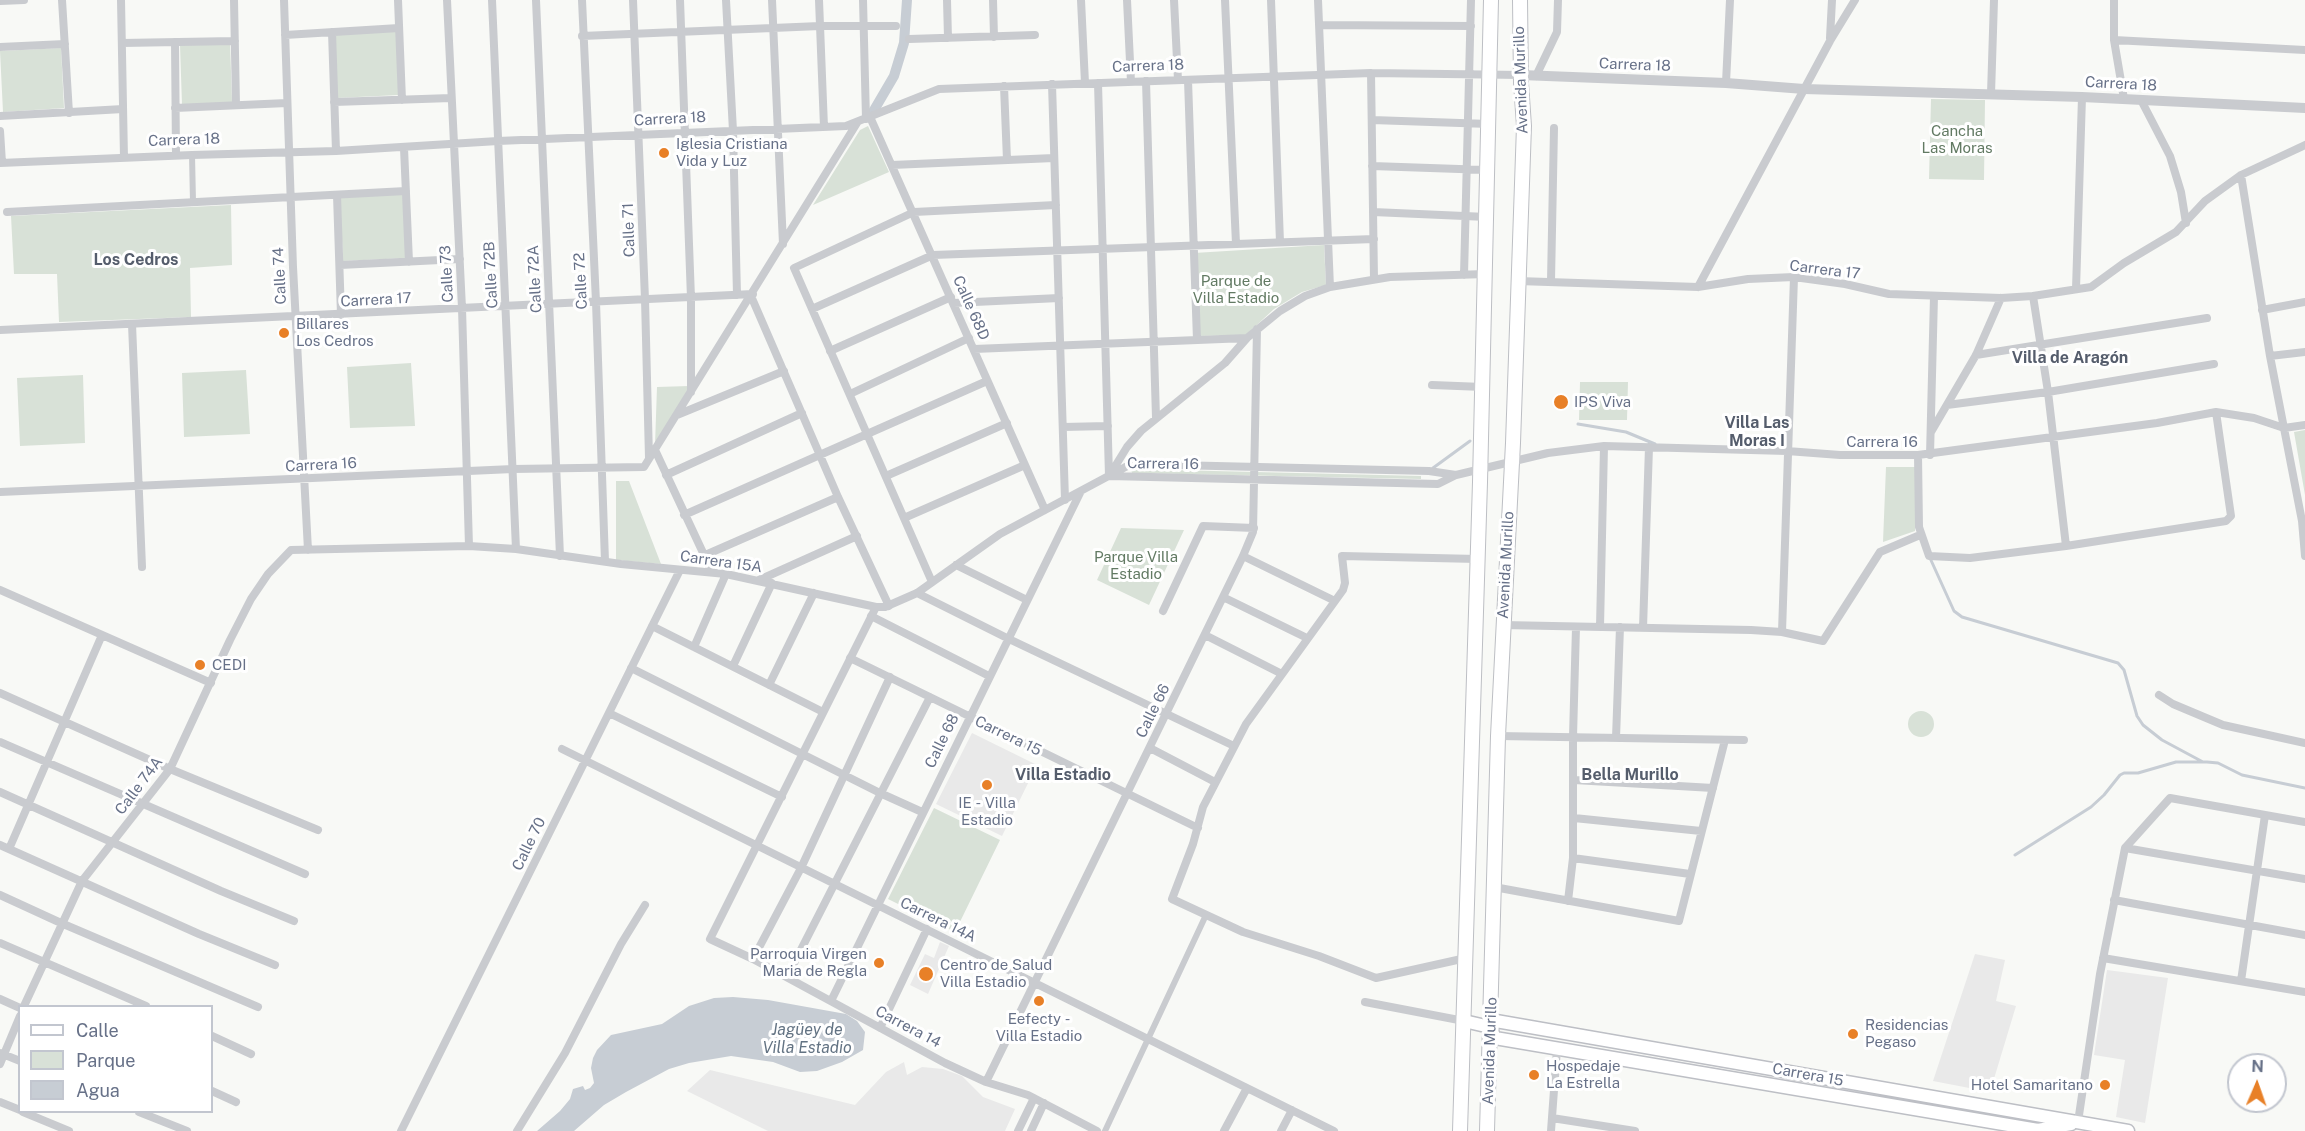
<!DOCTYPE html>
<html>
<head>
<meta charset="utf-8">
<style>
  body { margin:0 }
  #map { position:relative; width:2305px; height:1131px; overflow:hidden; background:#f8f9f6; font-family:"Public Sans",sans-serif }
  canvas { display:block }
  .legend { position:absolute; left:18px; top:1005px; width:195px; height:108px; box-sizing:border-box; background:#fff; border:2px solid #c2c6cf; margin:0; padding:8px 10px; list-style:none; font-size:18px; color:#677188 }
  .legend li { display:flex; align-items:center; gap:12px; height:30px }
  .legend b { width:30px; border:2px solid #c2c6cf }
  .north { position:absolute; left:2227px; top:1053px; width:60px; height:60px; box-sizing:border-box; background:#fff; border:2px solid #c2c6cf; border-radius:50%; rotate:2deg; font-size:16px; font-weight:700; line-height:24px; text-align:center; color:#677188 }
  .north::after { content:''; display:block; margin:auto; width:21px; height:27px; background:#e88027; clip-path:polygon(50% 0,100% 100%,50% 72%,0 100%) }
</style>
</head>
<body>
<div id="map">
<canvas width="2305" height="1131"></canvas>
<ul class="legend">
<li><b style="height:8px;background:#fff"></b>Calle</li>
<li><b style="height:16px;background:#d8e1d7"></b>Parque</li>
<li><b style="height:16px;background:#c7cdd4"></b>Agua</li>
</ul>
<div class="north">N</div>
</div>
<script>
const context = document.querySelector('canvas').getContext('2d');
context.lineJoin = 'round';
function fillPath(path, color) { context.fillStyle = color; context.fill(path, 'evenodd'); }
const shape = rows => new Path2D(rows.map(r => 'M' + r).join(''));
function stroke(path, color, width, dash) { context.strokeStyle = color; context.lineWidth = width; context.lineCap = dash ? 'butt' : 'round'; context.setLineDash(dash || []); context.stroke(path); }
function write(font, color, halo, rows, align = 'center') {
  context.font = font + ' "Public Sans",sans-serif'; context.lineWidth = 6; context.setLineDash([]); context.textBaseline = 'middle'; context.strokeStyle = halo; context.fillStyle = color; for (const [text, x, y, turn = 0] of rows) {
    context.save(); context.translate(x, y); context.rotate((+turn || 0) * Math.PI / 180); context.textAlign = isNaN(turn) ? turn : align; if (halo) context.strokeText(text, 0, 0); context.fillText(text, 0, 0); context.restore();
  }
}
const built = shape([
  [972,733,1037,765,1002,836,936,804],
  [940,942,949,946,928,994,910,985,925,954,934,958],
  [1975,954,2005,960,1996,1001,2016,1006,1990,1092,1933,1081],
  [2107,970,2168,978,2145,1123,2116,1117,2125,1060,2094,1055],
  [904,1062,907,1075,922,1067,943,1069,962,1076,983,1097,1015,1109,1005,1131,768,1131,687,1091,710,1070,855,1105,886,1072]
]);
const green = shape([
  [396,31,399,95,336,98,333,34],
  [230,42,232,102,182,105,180,45],
  [61,48,64,108,3,112,0,51],
  [1931,99,1985,100,1984,180,1929,179],
  [868,126,889,172,813,205,860,130],
  [403,194,406,258,343,261,340,197],
  [231,205,232,265,190,268,191,317,59,322,57,274,14,274,11,216],
  [1324,245,1326,285,1302,292,1274,309,1246,335,1199,336,1194,253],
  [411,363,415,426,350,428,347,367],
  [246,370,250,434,184,437,182,373],
  [83,375,85,443,20,446,17,378],
  [1580,382,1628,382,1627,420,1579,420],
  [689,386,679,409,655,445,657,387],
  [2305,430,2305,495,2294,432],
  [1886,467,1915,467,1915,531,1883,542],
  [1131,469,1421,476,1421,479,1132,473],
  [616,481,629,481,661,564,616,560],
  [1121,528,1184,530,1149,605,1097,580],
  '1908 724a13 13 0 1 1 26 0a13 13 0 1 1-26 0Z',
  [934,808,1000,840,955,932,888,899]
]);
const water = shape([
  [733,997,768,1000,846,1014,857,1021,865,1032,863,1050,842,1062,817,1071,800,1072,773,1062,731,1056,689,1063,669,1069,626,1092,604,1105,574,1131,537,1131,560,1111,570,1099,573,1089,583,1086,585,1090,590,1088,594,1083,591,1068,593,1058,597,1050,611,1035,662,1024,689,1006,714,998]
]);
const stream = shape([
  [1578,424,1626,432,1655,444],
  [1433,468,1470,441],
  [1930,558,1954,611,1962,617,2118,663,2124,670,2137,716,2143,725,2162,740,2203,762],
  [2015,855,2091,807,2104,795,2120,775,2124,773,2138,773,2176,762,2207,762,2218,763,2242,775,2305,788]
]);
const canal = shape([
  [870,117,894,76,904,43,907,0]
]);
const pedestrian = shape([
  [192,155,193,202],
  [1105,1131,1206,915]
]);
const minor = shape([
  [62,0,69,113],
  [121,0,124,158],
  [234,0,236,105],
  [284,0,293,267,308,550],
  [398,0,402,100],
  [447,0,462,308,469,546],
  [492,0,516,549],
  [536,0,560,556],
  [582,0,596,302,605,561],
  [633,0,645,299,649,458],
  [680,0,691,298,691,392],
  [726,0,733,131,737,295],
  [772,0,783,244],
  [819,0,824,127],
  [863,0,866,119],
  [947,0,948,38],
  [993,0,994,37],
  [1081,0,1085,83],
  [1127,0,1131,82],
  [1174,0,1178,80],
  [1225,0,1236,244],
  [1271,0,1280,242],
  [1318,0,1330,287],
  [2114,0,2114,40,2124,99],
  [0,1,24,0],
  [1319,25,1471,26],
  [332,32,336,151],
  [285,35,399,28],
  [582,36,820,26,896,26],
  [1830,38,1832,0],
  [909,39,1035,35],
  [2114,40,2305,50],
  [175,42,176,155],
  [122,43,235,41],
  [0,47,65,44],
  [1371,73,1374,279],
  [1536,76,1557,32,1558,0],
  [1188,80,1197,340],
  [1146,81,1156,418],
  [1098,83,1109,476],
  [1726,83,1730,0],
  [1052,84,1065,500],
  [1004,86,1007,160],
  [1991,94,1994,0],
  [2141,100,2170,156,2181,192,2186,223],
  [334,102,451,98],
  [175,108,287,103],
  [0,116,123,109],
  [870,117,1045,510],
  [1372,120,1489,124],
  [0,131,2,163],
  [404,148,409,262],
  [0,163,192,155,336,151,498,141,846,126,939,89,1371,73,1521,75],
  [892,165,1054,158],
  [1372,166,1488,170],
  [2241,175,2270,356,2302,521,2305,556],
  [337,195,341,315],
  [7,212,406,191],
  [1373,212,1487,217],
  [340,265,460,259],
  [1464,275,1471,0],
  [1518,281,1698,287,1748,279,1794,277,1845,284,1889,294,2001,298,2033,296,2091,287,2124,263,2176,232,2205,201,2241,175,2305,145],
  [1551,281,1554,128],
  [1698,287,1830,41,1855,0],
  [2076,289,2082,97],
  [751,296,838,497,889,606],
  [2033,296,2048,392,2066,546],
  [954,303,1059,298],
  [812,309,933,255,1374,239],
  [2262,310,2305,302],
  [132,324,142,567],
  [0,330,753,294],
  [974,349,1247,338,1280,311,1305,296,1330,287,1390,277,1486,274],
  [830,351,951,297],
  [1976,355,2207,318],
  [2270,356,2305,352],
  [1432,385,1483,387],
  [850,394,969,338],
  [1947,405,2048,392,2214,364],
  [677,415,784,371],
  [1063,427,1108,426],
  [1931,432,1976,355,2001,298],
  [655,450,712,572],
  [1918,455,1919,527,1929,556,1970,558,2066,546,2226,521,2231,516,2216,412],
  [1930,455,1934,296],
  [1111,473,1127,447,1141,431,1225,363,1247,338],
  [666,475,802,413],
  [886,476,1007,423],
  [1109,476,1438,484,1456,475,1548,453,1604,446,1787,451,1840,455,1918,455,2157,423,2216,412,2254,418,2284,428,2305,425],
  [0,492,513,469,644,467,857,123],
  [684,515,987,381],
  [904,518,1025,465],
  [703,556,838,497],
  [1243,556,1335,601],
  [956,565,1027,600],
  [759,580,857,536],
  [932,582,794,268,914,212,1056,205],
  [0,590,211,683],
  [917,593,1009,639,1234,746],
  [1223,597,1307,638],
  [876,607,710,939,753,959,945,1063,986,1082,1028,1095,1097,1131],
  [1163,611,1203,526,1254,528],
  [871,616,989,676],
  [1503,625,1751,630,1782,632,1823,641,1880,552,1920,535],
  [652,626,823,712],
  [1600,627,1604,446],
  [1643,628,1649,447],
  [1782,632,1794,277],
  [1205,635,1282,674],
  [694,647,726,574],
  [850,658,1198,828],
  [733,666,772,583],
  [631,668,880,793,922,812],
  [769,685,814,593],
  [0,693,170,769,318,830],
  [2159,695,2173,704,2223,725,2305,743],
  [609,713,782,797],
  [1498,736,1744,740],
  [1616,738,1620,627],
  [0,742,305,874],
  [1150,748,1215,782],
  [562,749,1334,1131],
  [1574,780,1713,788],
  [0,792,221,891,294,921],
  [1574,818,1701,831],
  [0,845,199,934,275,965],
  [2125,848,2305,879],
  [9,849,102,635],
  [1573,858,1690,874],
  [1494,887,1679,921,1725,740],
  [0,895,61,923,258,1007],
  [2114,900,2305,935],
  [1568,901,1573,858,1573,737,1576,627],
  [0,943,146,1006],
  [1466,958,1376,978,1319,956,1243,932,1172,899,1193,844,1203,807,1246,724,1343,590,1345,583,1342,556,1478,559],
  [2103,958,2305,992],
  [753,959,801,868,890,677],
  [787,977,930,697],
  [2241,981,2265,815],
  [0,999,20,1008],
  [831,1001,1080,493],
  [1365,1002,1464,1021],
  [24,1006,82,881,170,769,230,640,251,599,268,574,291,550,469,546,516,549,621,564,726,574,876,607,885,607,917,593,1000,534,1131,464,1429,471,1456,475],
  [880,1028,927,929],
  [212,1036,251,1054],
  [0,1053,20,1061],
  [0,1064,20,1016],
  [986,1082,1243,556,1253,532,1257,329],
  [212,1091,236,1102],
  [0,1102,20,1110],
  [23,1112,69,1131],
  [139,1112,187,1131],
  [1552,1118,1635,1131],
  [2078,1122,2100,974,2125,848,2170,798,2305,822],
  [401,1131,680,570],
  [517,1131,565,1053,621,944,645,905],
  [1018,1131,1034,1098],
  [1031,1131,1044,1103],
  [1224,1131,1247,1088],
  [1281,1131,1292,1110],
  [1551,1131,1557,1049]
]);
const tertiary = shape([
  [1521,75,1726,83,1804,89,2082,97,2305,108]
]);
const secondary = shape([
  [1464,1021,1490,1027],
  [1490,1027,1496,1021,2128,1131],
  [1490,1027,1495,1038,2038,1130,2071,1124]
]);
const primary = shape([
  [1460,1131,1480,482,1491,0],
  [1487,1131,1498,736,1513,443,1524,126,1521,83,1520,0]
]);
const markers = [
  [664,153,6,"#e88027"],
  [284,333,6,"#e88027"],
  [1561,402,8,"#e88027"],
  [200,665,6,"#e88027"],
  [987,785,6,"#e88027"],
  [879,963,6,"#e88027"],
  [926,974,8,"#e88027"],
  [1039,1001,6,"#e88027"],
  [1853,1034,6,"#e88027"],
  [1534,1075,6,"#e88027"],
  [2105,1085,6,"#e88027"]
];
const streetNames = [
  ["Carrera 18",1635,65,2],
  ["Carrera 18",1148,66,-2],
  ["Avenida Murillo",1521,80,-92],
  ["Carrera 18",2121,84,3],
  ["Carrera 18",670,119,-3],
  ["Carrera 18",184,140,-2],
  ["Calle 71",629,230,-92],
  ["Carrera 17",1825,270,7],
  ["Calle 73",447,274,-93],
  ["Calle 72B",491,275,-93],
  ["Calle 74",280,276,-93],
  ["Calle 72A",535,279,-93],
  ["Calle 72",581,281,-93],
  ["Carrera 17",376,300,-3],
  ["Calle 68D",971,308,66],
  ["Carrera 16",1882,442],
  ["Carrera 16",1163,464,1],
  ["Carrera 16",321,465,-3],
  ["Carrera 15A",721,562,8],
  ["Avenida Murillo",1506,565,-87],
  ["Calle 66",1153,711,-64],
  ["Carrera 15",1008,736,26],
  ["Calle 68",942,741,-64],
  ["Calle 74A",139,786,-53],
  ["Calle 70",529,844,-64],
  ["Carrera 14A",938,920,26],
  ["Carrera 14",908,1027,28],
  ["Avenida Murillo",1490,1051,-88],
  ["Carrera 15",1808,1075,10]
];
const parkNames = [
  ["Cancha",1957,131],
  ["Las Moras",1957,148],
  ["Parque de",1236,281],
  ["Villa Estadio",1236,298],
  ["Parque Villa",1136,557],
  ["Estadio",1136,574]
];
const poiNames = [
  ["Iglesia Cristiana",676,144],
  ["Vida y Luz",676,161],
  ["Billares",296,324],
  ["Los Cedros",296,341],
  ["IPS Viva",1574,402],
  ["CEDI",212,665],
  ["IE - Villa",987,803,"center"],
  ["Estadio",987,820,"center"],
  ["Parroquia Virgen",867,954,"right"],
  ["Maria de Regla",867,971,"right"],
  ["Centro de Salud",940,965],
  ["Villa Estadio",940,982],
  ["Eefecty -",1039,1019,"center"],
  ["Villa Estadio",1039,1036,"center"],
  ["Residencias",1865,1025],
  ["Pegaso",1865,1042],
  ["Hospedaje",1546,1066],
  ["La Estrella",1546,1083],
  ["Hotel Samaritano",2093,1085,"right"]
];
const neighbourhoodNames = [
  ["Los Cedros",136,260],
  ["Villa de Aragón",2070,358],
  ["Villa Las",1757,423],
  ["Moras I",1757,441],
  ["Villa Estadio",1063,775],
  ["Bella Murillo",1630,775]
];
const waterNames = [
  ["Jagüey de",807,1030],
  ["Villa Estadio",807,1048]
];
fillPath(built, '#e9e9e9');
fillPath(green, '#d8e1d7');
fillPath(water, '#c7cdd4');
stroke(stream, '#c7cdd4', 3);
stroke(canal, '#c7cdd4', 10);
stroke(secondary, '#bdbfc5', 15);
stroke(primary, '#bdbfc4', 16);
stroke(pedestrian, '#c9cbcf', 6);
stroke(minor, '#c9cbcf', 8);
stroke(tertiary, '#c9cbcf', 10);
stroke(secondary, '#fff', 12);
stroke(primary, '#fff', 14);
for (const [x, y, r, color] of markers) { const dot = new Path2D(); dot.arc(x, y, r, 0, 2 * Math.PI); context.fillStyle = color; context.fill(dot); stroke(dot, '#fff', 2); }
write('15px', '#677188', '#fff', streetNames);
write('15px', '#627a63', '#fff', parkNames);
write('15px', '#677188', '#fff', poiNames, 'left');
write('bold 16px', '#555d6c', '#fff', neighbourhoodNames);
write('italic 16px', '#637383', '#fff', waterNames);
</script>
</body>
</html>
